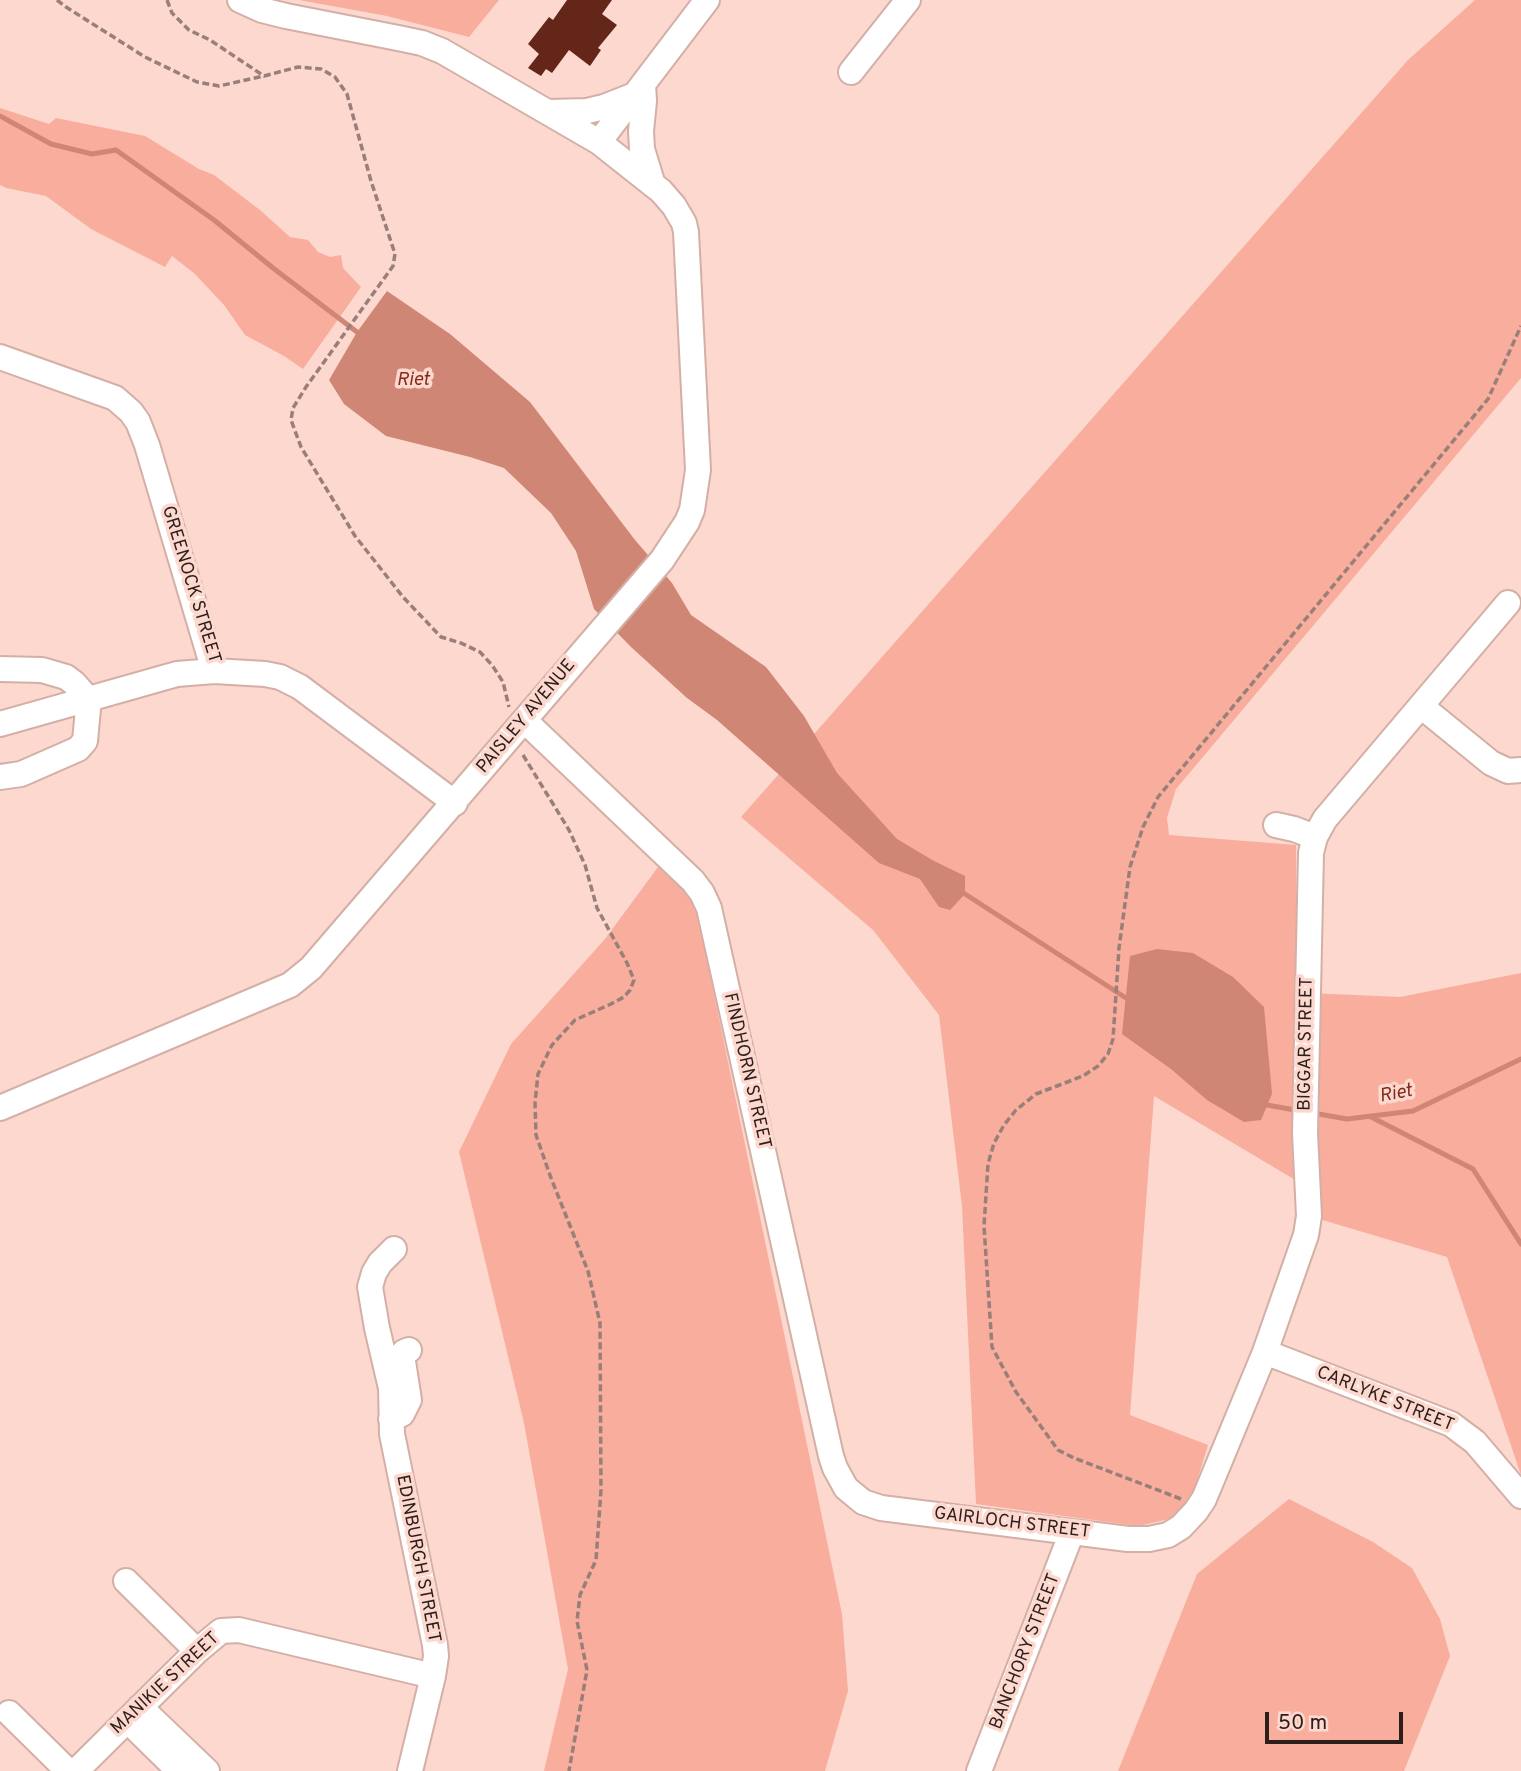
<!DOCTYPE html>
<html>
<head>
<meta charset="utf-8">
<style>
  body { margin:0 }
  #map { position:relative; width:1521px; height:1771px; overflow:hidden; background:#fdd8cf; font-family:Overpass,sans-serif }
  canvas { display:block }
  .scale { position:absolute; left:1265px; top:1712px; width:138px; height:32px; box-sizing:border-box; border:4px solid #2b1e1b; border-top:0; padding-left:9px; font-size:21px; line-height:24px; white-space:nowrap; color:#2b1e1b; -webkit-text-stroke:5px #fdd8cf; paint-order:stroke }
</style>
</head>
<body>
<div id="map">
<canvas width="1521" height="1771"></canvas>
<div class="scale">50 m</div>
</div>
<script>
const context = document.querySelector('canvas').getContext('2d');
context.lineJoin = 'round';
function fillPath(path, color) { context.fillStyle = color; context.fill(path, 'evenodd'); }
const shape = rows => new Path2D(rows.map(r => 'M' + r).join(''));
function stroke(path, color, width, dash) { context.strokeStyle = color; context.lineWidth = width; context.lineCap = dash ? 'butt' : 'round'; context.setLineDash(dash || []); context.stroke(path); }
function write(font, color, halo, rows, align = 'center') {
  context.font = font + ' Overpass,sans-serif'; context.lineWidth = 7; context.setLineDash([]); context.textBaseline = 'middle'; context.strokeStyle = halo; context.fillStyle = color; for (const [text, x, y, turn = 0] of rows) {
    context.save(); context.translate(x, y); context.rotate((+turn || 0) * Math.PI / 180); context.textAlign = isNaN(turn) ? turn : align; if (halo) context.strokeText(text, 0, 0); context.fillText(text, 0, 0); context.restore();
  }
}
const green = shape([
  [299,0,499,0,469,37,387,16],
  [1475,0,1521,0,1521,378,1176,789,1167,818,1169,835,1296,845,1297,1181,1154,1096,1130,1415,1208,1445,1195,1487,1183,1507,1169,1519,1138,1526,976,1504,962,1206,939,1015,873,930,741,817,1408,60],
  [0,108,49,124,56,118,145,136,199,169,214,175,260,210,290,237,308,240,318,252,330,257,341,255,343,268,361,287,303,369,284,356,245,335,224,305,195,274,172,256,165,267,91,229,46,196,6,188,0,185],
  [661,863,696,907,842,1614,848,1691,825,1771,544,1771,568,1669,524,1423,459,1152,511,1044,605,939],
  [1521,973,1521,1475,1447,1257,1309,1216,1308,993,1400,997],
  [1289,1499,1373,1542,1412,1568,1440,1619,1450,1656,1404,1771,1118,1771,1197,1574]
]);
const water = shape([
  [387,291,450,334,530,402,635,540,672,583,691,615,766,667,804,716,837,773,897,839,934,861,965,876,965,894,950,910,939,907,920,879,879,863,717,720,687,698,631,647,594,609,576,551,551,513,504,468,470,457,386,436,344,404,329,380,357,332],
  [1157,949,1193,953,1233,977,1264,1007,1272,1094,1261,1120,1244,1122,1207,1100,1171,1069,1122,1034,1130,956]
]);
const stream = shape([
  [0,116,51,144,92,154,116,150,214,220,273,268,357,332],
  [965,894,1126,998],
  [1267,1105,1300,1111],
  [1313,1113,1347,1119,1413,1111,1521,1059],
  [1371,1117,1473,1169,1521,1244]
]);
const building = shape([
  [567,0,612,0,602,14,617,25,598,48,601,50,590,66,569,50,552,73,546,69,541,76,528,68,539,54,528,44,549,17,553,20]
]);
const path = shape([
  [57,0,66,7,145,57,197,82,219,86,264,76],
  [167,0,172,13,189,30,210,40,264,76,298,67,321,69,335,77,347,94,371,181,395,254,393,266,306,387,293,408,291,420,301,447,355,536,403,597,441,637,461,643,480,652,492,665,503,682,509,707],
  [523,755,569,830,585,865,597,908,627,963,634,980,630,990,624,997,611,1004,575,1020,552,1045,538,1074,535,1103,536,1135,551,1178,588,1271,600,1323,601,1490,596,1560,580,1595,577,1621,587,1670,569,1771],
  [1181,1499,1074,1458,1058,1450,1016,1392,992,1347,984,1226,988,1164,994,1143,1004,1125,1016,1110,1036,1094,1083,1076,1098,1066,1108,1054,1113,1039,1119,948,1130,867,1143,827,1158,797,1488,399,1521,326]
]);
const minor = shape([
  [851,72,908,0],
  [643,84,644,101,641,131,642,149,653,185],
  [549,112,587,111,604,107,632,96],
  [599,142,707,0],
  [0,357,115,398,131,412,138,422,147,445,214,671],
  [0,669,42,670,66,677,74,683,88,699,88,709,85,741,78,749,21,774,0,777],
  [1421,706,1491,763,1508,771,1521,770],
  [525,721,693,881,702,893,709,908,831,1456,835,1468,846,1488,863,1502,881,1508,1128,1539,1149,1539,1168,1535,1181,1527,1196,1511,1204,1499,1265,1352,1306,1235,1309,1216,1305,1133,1306,1085,1311,853,1315,837,1325,819,1508,603],
  [0,724,177,674,214,671,265,674,280,677,300,687,455,803],
  [1276,825,1294,829,1315,837],
  [0,1108,290,985,311,968,662,560,687,522,692,510,698,470,686,232,684,223,674,206,661,191,599,142,442,51,422,43,398,38,286,16,262,10,240,0],
  [394,1249,380,1263,374,1273,370,1287,377,1328,391,1388,392,1434,435,1645,436,1656,433,1676,410,1771],
  [1265,1352,1451,1424,1475,1442,1521,1496],
  [391,1419,402,1414,409,1400,402,1355,404,1352,409,1350],
  [126,1581,197,1651],
  [140,1707,207,1771],
  [9,1713,68,1771],
  [127,1720,179,1771],
  [76,1771,197,1651,221,1631,239,1630,433,1676],
  [979,1771,1072,1532]
]);
const streetNames = [
  ["GREENOCK STREET",190,585,73],
  ["PAISLEY AVENUE",527,717,-50],
  ["BIGGAR STREET",1307,1044,-89],
  ["FINDHORN STREET",746,1071,77],
  ["CARLYKE STREET",1385,1400,22],
  ["GAIRLOCH STREET",1012,1524,7],
  ["EDINBURGH STREET",417,1559,79],
  ["BANCHORY STREET",1026,1652,-69],
  ["MANIKIE STREET",166,1684,-43]
];
const waterNames = [
  ["Riet",413,381],
  ["Riet",1396,1095,-11]
];
fillPath(green, '#f8ad9d');
fillPath(water, '#cf8675');
stroke(stream, '#cf8675', 5);
fillPath(building, '#65261a');
stroke(minor, '#d3afa6', 28);
stroke(path, '#997f79', 3.5, [7, 3.5]);
stroke(minor, '#fff', 24);
write('18px', '#2b1e1b', '#fdd8cf', streetNames);
write('italic 19px', '#832b1a', '#fdd8cf', waterNames);
</script>
</body>
</html>
